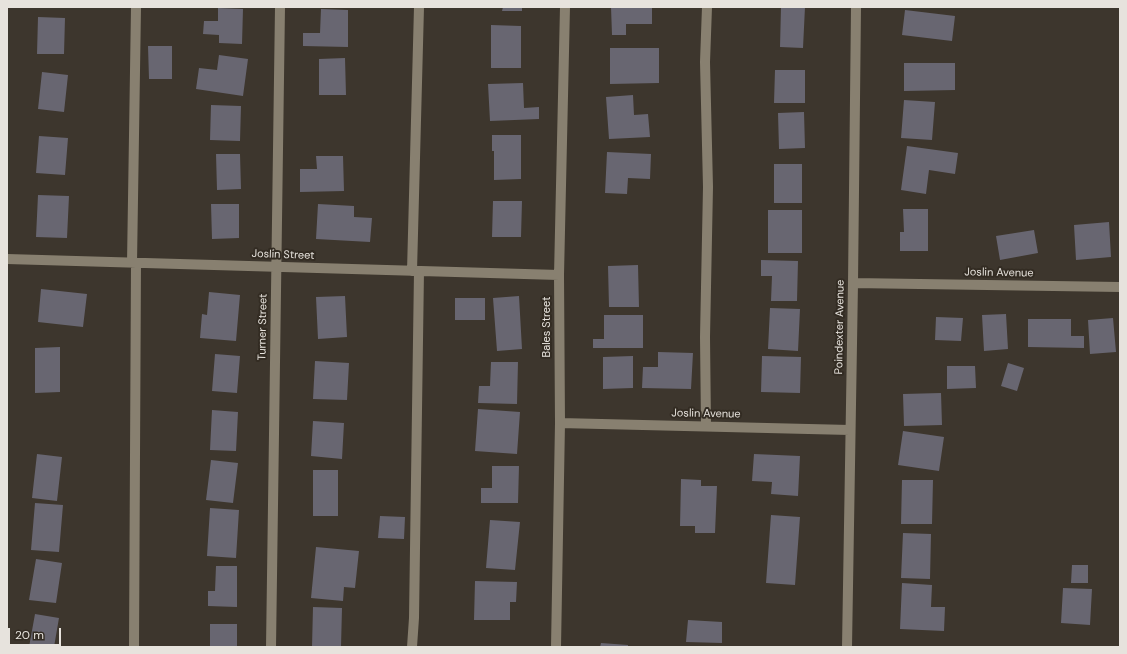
<!DOCTYPE html>
<html>
<head>
<meta charset="utf-8">
<style>
  body { margin:0 }
  #map { position:relative; width:1127px; height:654px; overflow:hidden; background:#3d362d; font-family:"DM Sans",sans-serif }
  canvas { display:block }
  .frame { position:absolute; inset:0; border:8px solid #e7e3dd; pointer-events:none }
  .scale { position:absolute; left:8px; top:628px; width:53px; height:18px; box-sizing:border-box; border:2px solid #e7e3dd; border-top:0; padding-left:5px; font-size:12px; line-height:14px; white-space:nowrap; color:#e7e3dd; -webkit-text-stroke:3px #332c23; paint-order:stroke }
</style>
</head>
<body>
<div id="map">
<canvas width="1127" height="654"></canvas>
<div class="frame"></div>
<div class="scale">20 m</div>
</div>
<script>
const context = document.querySelector('canvas').getContext('2d');
context.lineJoin = 'round';
function fillPath(path, color) { context.fillStyle = color; context.fill(path, 'evenodd'); }
const shape = rows => new Path2D(rows.map(r => 'M' + r).join(''));
function stroke(path, color, width, dash) { context.strokeStyle = color; context.lineWidth = width; context.lineCap = dash ? 'butt' : 'round'; context.setLineDash(dash || []); context.stroke(path); }
function write(font, color, halo, rows, align = 'center') {
  context.font = font + ' "DM Sans",sans-serif'; context.lineWidth = 4; context.setLineDash([]); context.textBaseline = 'middle'; context.strokeStyle = halo; context.fillStyle = color; for (const [text, x, y, turn = 0] of rows) {
    context.save(); context.translate(x, y); context.rotate((+turn || 0) * Math.PI / 180); context.textAlign = isNaN(turn) ? turn : align; if (halo) context.strokeText(text, 0, 0); context.fillText(text, 0, 0); context.restore();
  }
}
const building = shape([
  [503,7,522,7,522,11,502,11],
  [611,7,652,7,652,24,626,24,626,35,612,35],
  [781,7,805,7,803,48,780,47],
  [218,8,243,9,242,44,219,43,219,35,203,34,204,21,218,21],
  [321,9,348,10,348,47,303,46,303,33,320,33],
  [905,10,955,16,952,41,902,35],
  [38,17,65,18,64,54,37,54],
  [491,25,521,26,521,68,491,68],
  [148,46,172,46,172,79,149,79],
  [610,48,659,48,659,83,610,84],
  [219,55,248,59,243,96,196,89,199,68,217,70],
  [345,58,346,95,319,95,319,59],
  [904,63,955,63,955,90,904,91],
  [775,70,805,70,805,103,774,103],
  [42,72,68,75,64,112,38,109],
  [523,83,524,108,539,107,539,119,490,121,488,84],
  [633,95,634,115,648,114,650,137,609,139,606,97],
  [904,100,935,102,932,140,901,138],
  [211,105,241,106,240,141,210,140],
  [804,112,805,148,779,149,778,113],
  [492,135,521,135,521,179,494,180,494,151,492,151],
  [39,136,68,138,65,175,36,173],
  [907,146,958,153,955,174,929,170,926,194,901,190],
  [607,152,651,154,650,179,628,178,627,194,605,193],
  [216,154,240,154,241,189,217,190],
  [316,156,343,156,344,191,300,192,300,169,317,169],
  [774,164,802,164,802,203,774,203],
  [38,195,69,196,67,238,36,237],
  [493,201,522,201,521,237,492,237],
  [211,204,239,204,239,238,212,239],
  [318,204,354,206,354,217,372,218,370,242,316,239],
  [903,209,928,209,928,251,900,251,900,232,904,232],
  [768,210,802,210,802,253,768,253],
  [1109,222,1111,257,1076,260,1074,225],
  [1034,230,1038,253,1000,260,996,236],
  [761,260,798,261,797,301,771,301,772,276,761,276],
  [638,265,639,307,609,307,608,266],
  [41,289,87,294,83,327,38,322],
  [209,292,240,295,236,341,200,338,202,314,207,315],
  [345,296,347,337,318,339,316,297],
  [519,296,522,349,497,351,493,298],
  [455,298,485,298,485,320,455,320],
  [770,308,800,309,798,351,768,349],
  [1006,314,1008,349,984,351,982,315],
  [604,315,643,315,643,348,593,348,593,339,604,339],
  [936,317,963,318,961,341,935,340],
  [1113,318,1116,352,1090,354,1088,320],
  [1028,319,1071,319,1071,336,1084,336,1084,348,1028,347],
  [60,347,60,392,35,393,35,348],
  [658,352,693,353,691,389,642,388,643,367,658,367],
  [215,354,240,356,237,393,212,391],
  [633,356,633,388,603,389,603,357],
  [762,356,801,357,800,393,761,392],
  [315,361,349,363,347,400,313,399],
  [491,362,518,362,517,404,478,403,479,386,490,386],
  [1008,363,1024,368,1017,391,1001,386],
  [947,366,975,366,976,388,947,389],
  [941,393,942,425,904,426,903,394],
  [478,409,520,412,517,454,475,451],
  [212,410,238,412,236,451,210,450],
  [313,421,344,423,342,459,311,456],
  [903,431,944,437,939,471,898,465],
  [37,454,62,457,57,501,32,498],
  [754,454,800,456,798,496,771,494,772,482,752,481],
  [211,460,238,463,233,503,206,500],
  [492,466,519,466,518,503,481,503,481,488,492,488],
  [313,470,338,470,338,516,313,516],
  [681,479,701,480,701,486,717,486,715,533,695,533,695,526,680,526],
  [902,480,933,480,932,524,901,524],
  [35,503,63,505,59,552,31,550],
  [210,508,239,510,236,558,207,556],
  [771,515,800,517,795,585,766,583],
  [380,516,405,517,404,539,378,538],
  [490,520,520,522,515,570,486,568],
  [903,533,931,534,930,579,901,578],
  [316,547,359,551,355,588,344,587,343,601,311,598],
  [36,559,62,563,56,603,29,600],
  [1072,565,1088,565,1088,583,1071,583],
  [216,566,237,566,237,607,208,606,208,591,215,591],
  [475,581,517,582,516,602,510,602,510,620,474,620],
  [902,583,932,585,931,607,945,607,944,631,900,629],
  [1063,588,1092,589,1090,625,1061,623],
  [313,607,342,608,341,647,312,647],
  [35,614,59,618,54,647,29,647],
  [688,620,722,622,722,643,686,642],
  [210,624,237,624,237,647,210,647],
  [601,643,628,645,628,647,600,647]
]);
const minor = shape([
  [7,259,559,275],
  [132,263,136,7],
  [412,271,419,7],
  [853,283,1120,287],
  [560,423,850,430],
  [706,426,705,337,708,187,705,62,707,7],
  [134,647,136,263],
  [271,647,280,7],
  [412,647,414,618,419,271],
  [556,647,560,423,559,275,565,7],
  [847,647,853,283,856,7]
]);
const streetNames = [
  ["Joslin Street",283,255,2],
  ["Joslin Avenue",999,273,1],
  ["Turner Street",263,327,-89],
  ["Bales Street",547,327,-90],
  ["Poindexter Avenue",840,327,-89],
  ["Joslin Avenue",706,414,1]
];
fillPath(building, '#686671');
stroke(minor, '#888070', 10);
write('11px', '#e7e3dd', '#332c23', streetNames);
</script>
</body>
</html>
